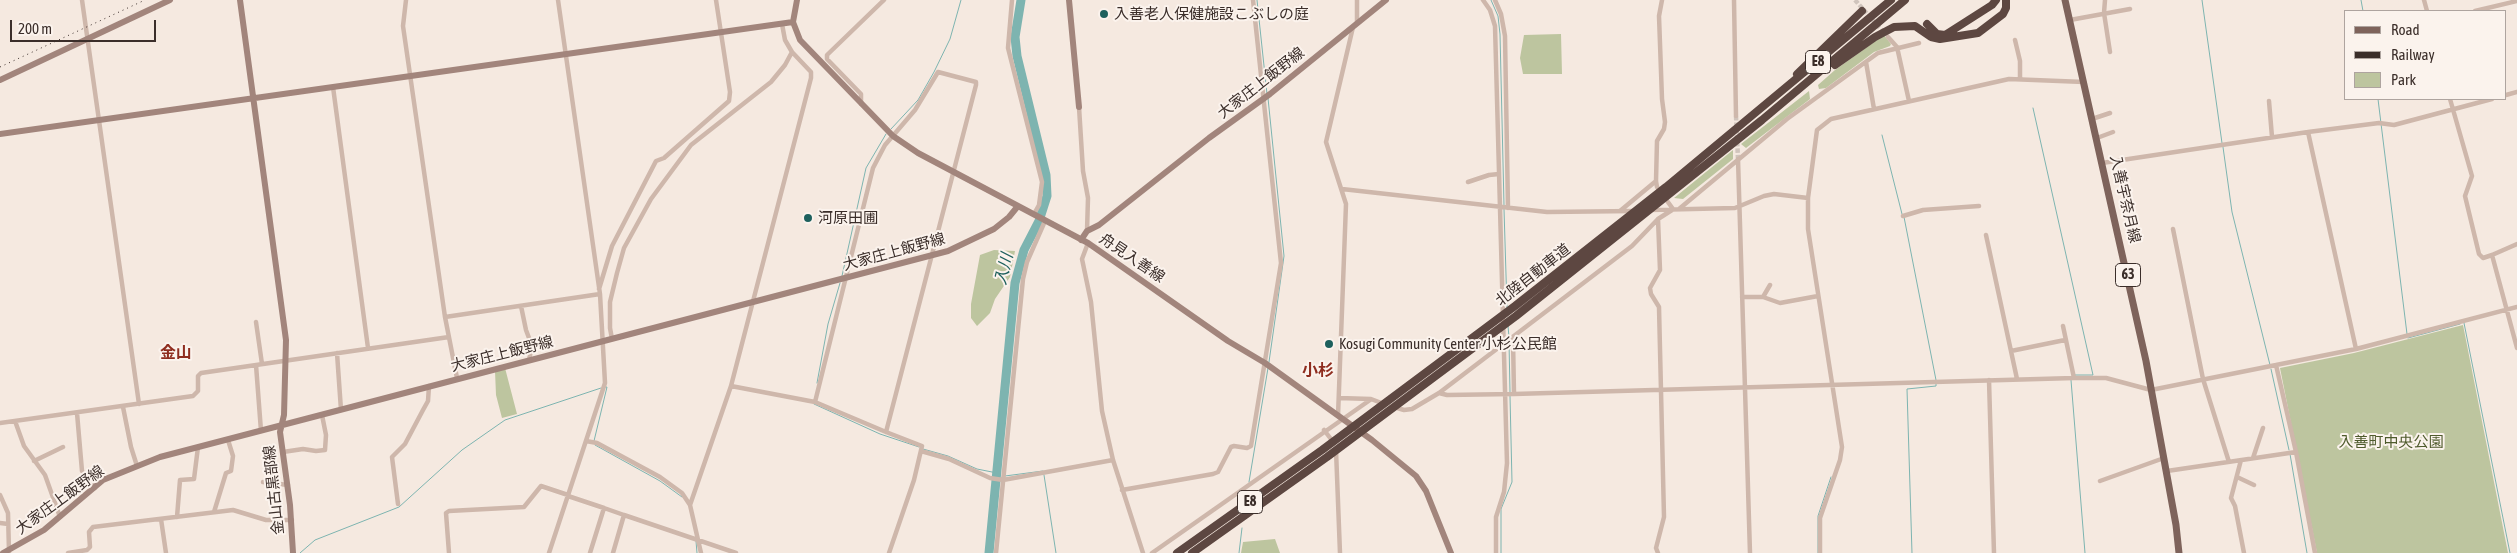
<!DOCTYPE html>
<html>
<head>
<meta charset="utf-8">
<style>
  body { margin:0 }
  #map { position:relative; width:2517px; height:553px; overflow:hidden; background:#f5e9e0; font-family:"Asap Condensed",sans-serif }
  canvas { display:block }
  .legend { position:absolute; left:2344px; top:10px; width:162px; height:90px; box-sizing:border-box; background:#fbf3ed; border:1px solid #aea49f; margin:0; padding:6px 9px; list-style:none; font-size:15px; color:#3b2e2a }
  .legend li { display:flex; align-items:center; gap:10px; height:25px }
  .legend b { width:25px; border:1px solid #aea49f }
  .scale { position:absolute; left:10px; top:20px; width:146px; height:22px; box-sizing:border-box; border:2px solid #3b2e2a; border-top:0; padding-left:6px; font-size:15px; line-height:18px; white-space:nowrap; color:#3b2e2a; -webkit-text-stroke:4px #fbf3ed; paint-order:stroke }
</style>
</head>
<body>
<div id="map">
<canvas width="2517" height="553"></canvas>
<ul class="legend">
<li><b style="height:6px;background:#7e635b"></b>Road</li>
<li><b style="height:6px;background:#3b2e2a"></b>Railway</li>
<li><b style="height:14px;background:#bdc59f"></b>Park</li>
</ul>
<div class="scale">200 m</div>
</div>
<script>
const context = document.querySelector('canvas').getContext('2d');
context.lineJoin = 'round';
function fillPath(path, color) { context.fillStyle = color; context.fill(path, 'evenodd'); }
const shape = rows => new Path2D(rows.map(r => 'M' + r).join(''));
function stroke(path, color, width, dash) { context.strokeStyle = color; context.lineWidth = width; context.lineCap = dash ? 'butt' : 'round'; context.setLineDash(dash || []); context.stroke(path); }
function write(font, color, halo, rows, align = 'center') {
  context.font = font + ' "Asap Condensed","Noto Sans JP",sans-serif'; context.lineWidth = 4; context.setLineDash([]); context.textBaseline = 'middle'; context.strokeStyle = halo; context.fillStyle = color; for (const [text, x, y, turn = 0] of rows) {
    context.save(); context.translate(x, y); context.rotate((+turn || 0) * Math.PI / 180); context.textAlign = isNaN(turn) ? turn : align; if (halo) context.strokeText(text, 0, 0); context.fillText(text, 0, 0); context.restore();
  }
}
const green = shape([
  [1561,34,1562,74,1523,74,1520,58,1524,35],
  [1884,35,1891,44,1890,46,1874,52,1826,88,1819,89,1818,85,1835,70],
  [1809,91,1810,99,1746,148,1741,144],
  [1733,150,1733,159,1683,199,1674,198],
  [994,250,1015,251,1010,277,995,299,990,313,977,326,971,318,971,304,980,255],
  [2463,325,2508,553,2317,553,2280,368,2354,353],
  [505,368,517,414,502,418,496,395,495,371],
  [1275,539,1280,553,1241,553,1243,542]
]);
const stream = shape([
  [1257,0,1267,94],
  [1491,0,1498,16,1500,34,1504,205],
  [2202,0,2222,143],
  [2361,0,2363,11],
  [1268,98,1284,256,1269,362],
  [2378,99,2407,334],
  [2033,108,2093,375,2075,375],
  [891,129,918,100,934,72,950,39,961,0],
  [1882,135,1902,214],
  [2223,147,2232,212,2270,365],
  [1504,209,1507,307],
  [1904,217,1936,380],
  [842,276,866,168,886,134],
  [2464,323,2510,553],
  [1508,326,1509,337],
  [2408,338,2460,324],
  [1509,341,1510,392],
  [2271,369,2289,450],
  [2071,380,2085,553],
  [817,383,828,324,840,283],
  [814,404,880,434,919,447],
  [594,441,607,387,605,387],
  [595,445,660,481,682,497],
  [923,449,948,456,977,469,997,473],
  [2290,454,2307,553],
  [1044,475,1056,553],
  [1005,476,1043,471],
  [1249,482,1268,368],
  [696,541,697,553],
  [300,553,315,540,399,507,462,450,505,420,601,388],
  [1239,553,1242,528],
  [1501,553,1501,509,1512,482,1510,396],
  [1818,553,1818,516,1831,477],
  [1912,553,1907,389,1936,386,1936,384]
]);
const river = shape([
  [989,553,1015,283,1024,250,1039,221,1047,196,1046,175,1017,56,1015,37,1021,0]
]);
const streetTunnel = shape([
  [1855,0,1884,33],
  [1736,116,1738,159]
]);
const street = shape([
  [82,0,139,404],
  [406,0,403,26,445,317,457,378],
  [1012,0,1008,48,1042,182,1039,205,1034,214],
  [1357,0,1357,23],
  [1483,0,1490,10,1495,26,1507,463,1504,492,1496,517,1496,553],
  [1495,0,1501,14,1505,36,1508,208],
  [1662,0,1659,16,1662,99,1665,122,1664,129,1657,141,1656,181,1657,187,1673,209],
  [1734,0,1736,116],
  [2105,0,2104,13,2110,52],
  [2424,0,2427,11],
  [2475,11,2517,1],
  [2070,20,2130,9],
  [782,24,785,40,792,52,811,72,811,78,731,386,815,402],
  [1888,37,1897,47,1909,101],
  [2015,40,2020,61,2020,79],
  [1866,62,1874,109],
  [333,87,368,348],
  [2506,95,2517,92],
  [2450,99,2472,176,2465,196,2479,254,2483,258,2492,255,2517,244],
  [2269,101,2272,137],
  [861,104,861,94,827,59,827,55,884,0],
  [1079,107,1083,171,1088,198,1087,231],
  [2092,119,2110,113],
  [2308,132,2356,349],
  [2097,138,2113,132],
  [1738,159,1750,553],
  [2102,163,2308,132,2379,123,2394,125,2492,99],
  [1468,182,1489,175,1499,174],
  [1342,189,1547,212,1634,211],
  [1679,209,1787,119,1878,53,1919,43],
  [1650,210,1735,208,1764,196,1774,194,1808,198],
  [1620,211,1656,181],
  [1903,216,1923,210,1979,206],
  [2173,229,2203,379,2229,462],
  [1986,235,2017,379],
  [1088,243,1082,259,1091,302,1102,411,1113,460,1143,553],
  [2492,255,2517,348],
  [599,289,612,246,656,161,664,158,729,101,730,92,716,0],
  [1742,297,1763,297,1770,285],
  [1763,297,1780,303,1818,296],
  [521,306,526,330,532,346,529,360],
  [445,317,600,294],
  [256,322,262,364],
  [2063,326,2074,378],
  [612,339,610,328,610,302,617,273,624,248,651,199,691,145,771,82,785,65,792,52],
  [1513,339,1514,394],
  [2011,351,2065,340],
  [337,353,341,410],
  [256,365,261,431],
  [2276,365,2296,452,2315,553],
  [1989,380,1994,553],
  [1439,393,1447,395,1514,394,2074,378,2106,378,2151,390,2356,349,2517,307],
  [1339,398,1371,399,1384,404],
  [123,407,131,447,137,466],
  [1394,407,1404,410,1412,409,1439,393,1632,246,1658,219,1672,210],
  [77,413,82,471,95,488],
  [1338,416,1346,204,1326,142,1353,27],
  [15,421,24,446,45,475,60,517],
  [0,423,193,396,198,391,198,376,201,373,449,337],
  [1324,430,1334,443],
  [886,432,976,85,976,82,938,72,915,110,885,145,873,168,815,402,886,432,922,446,914,480,889,553],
  [586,441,597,443,660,477,682,493,690,505,701,553],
  [1336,450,1340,553],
  [921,451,949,459,990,478,1003,480,1113,460],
  [283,452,303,449,316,451,325,450,326,435,322,415],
  [2253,458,2263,428],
  [2241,460,2231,498,2235,506,2244,553],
  [34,461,63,447],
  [2167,471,2296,452],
  [2237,477,2254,485],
  [2100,481,2164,458],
  [263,482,288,485],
  [1122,490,1213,474,1218,472,1231,447,1234,446,1247,448,1251,446,1281,263,1253,0],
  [0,495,8,513,9,552],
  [568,496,604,508,590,553],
  [398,504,392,457,405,444,423,410,428,401,429,386],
  [690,505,731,386],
  [604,508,624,515,613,553],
  [214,512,226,473,231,471,233,456,228,440],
  [624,515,736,553],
  [177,517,180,480,194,479,198,447],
  [161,519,166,553],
  [0,523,8,524],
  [68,553,87,550,90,547,89,532,93,527,233,510,266,520,292,520],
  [449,553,446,513,449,511,524,507,541,486,568,495],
  [549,553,605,383,600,294,558,0],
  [996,553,1023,279,1027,262,1045,221],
  [1152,553,1370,400],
  [1658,553,1656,548,1664,517,1659,307,1651,294,1650,288,1660,270,1658,219],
  [1820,553,1820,518,1840,460,1842,447,1808,229,1808,198,1817,130,1831,119,2009,79,2084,82]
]);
const secondary = shape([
  [240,0,286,340,284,415,280,432,290,505,293,553],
  [797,0,793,22,800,40,893,136,918,153,1088,243,1228,341,1265,363,1372,440,1416,476,1426,491,1451,553],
  [1069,0,1079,107],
  [0,80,170,0],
  [0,134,793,22],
  [1081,240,1087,231,1099,225,1209,138,1270,94,1386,0],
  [3,553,44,530,103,480,160,457,948,251,994,229,1009,217,1018,206]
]);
const primary = shape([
  [2065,0,2146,361,2176,525,2179,553]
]);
const highway = shape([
  [1927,24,1937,34,1945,35,1992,5,1996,0],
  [1835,65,1875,37,1894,27,1915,26,1931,37,1940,39,1978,33,2003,14,2006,8,2006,0],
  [1797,74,1862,11],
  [1177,553,1322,450,1515,306,1666,187,1891,0],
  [1192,553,1327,457,1516,316,1762,120,1905,0]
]);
const rail = shape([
  [0,67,145,0]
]);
const markers = [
  [1104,14,5,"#1d605d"],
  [808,218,5,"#1d605d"],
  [1329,344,5,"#1d605d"]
];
const shields = [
  [1818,62,25],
  [2128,275,25],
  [1250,502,25]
];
const shieldNames = [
  ["E8",1818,62],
  ["63",2128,275],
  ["E8",1250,502]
];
const poiNames = [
  ["入善老人保健施設こぶしの庭",1114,14],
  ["河原田圃",818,218],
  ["Kosugi Community Center 小杉公民館",1339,344]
];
const streetNames = [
  ["大家庄上飯野線",1261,83,-38],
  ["入善宇奈月線",2125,199,77],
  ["大家庄上飯野線",894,252,-15],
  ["舟見入善線",1132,258,34],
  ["北陸自動車道",1533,275,-38],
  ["大家庄上飯野線",502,354,-14],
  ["金山古黒部線",274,490,-96],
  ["大家庄上飯野線",60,500,-36]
];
const parkNames = [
  ["入善町中央公園",2391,442]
];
const waterNames = [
  ["入川",1004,269,-77]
];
const neighbourhoodNames = [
  ["金山",176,353],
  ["小杉",1318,371]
];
fillPath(green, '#bdc59f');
stroke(stream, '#7db4b0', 1);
stroke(river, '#7db4b0', 9);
stroke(streetTunnel, '#d0c4bc', 4.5, [4.5, 2]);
stroke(street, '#ceb7ab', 4.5);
stroke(secondary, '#a2857c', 6);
stroke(primary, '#7e635b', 7);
stroke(highway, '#5d4741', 8);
stroke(rail, '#3b2e2a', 1, [1, 4]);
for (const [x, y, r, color] of markers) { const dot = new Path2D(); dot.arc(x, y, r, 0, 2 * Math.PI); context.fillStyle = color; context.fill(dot); stroke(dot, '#fbf3ed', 2); }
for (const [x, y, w] of shields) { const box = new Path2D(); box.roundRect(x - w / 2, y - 11.5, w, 23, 4); context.fillStyle = '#fbf3ed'; context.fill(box); stroke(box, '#3b2e2a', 1); }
write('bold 14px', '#3b2e2a', null, shieldNames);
write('15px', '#3b2e2a', '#fbf3ed', poiNames, 'left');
write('15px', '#3b2e2a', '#fbf3ed', streetNames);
write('15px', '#4f5b2d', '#fbf3ed', parkNames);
write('italic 16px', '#1d605d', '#fbf3ed', waterNames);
write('bold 16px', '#8f2d1f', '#fbf3ed', neighbourhoodNames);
</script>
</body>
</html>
